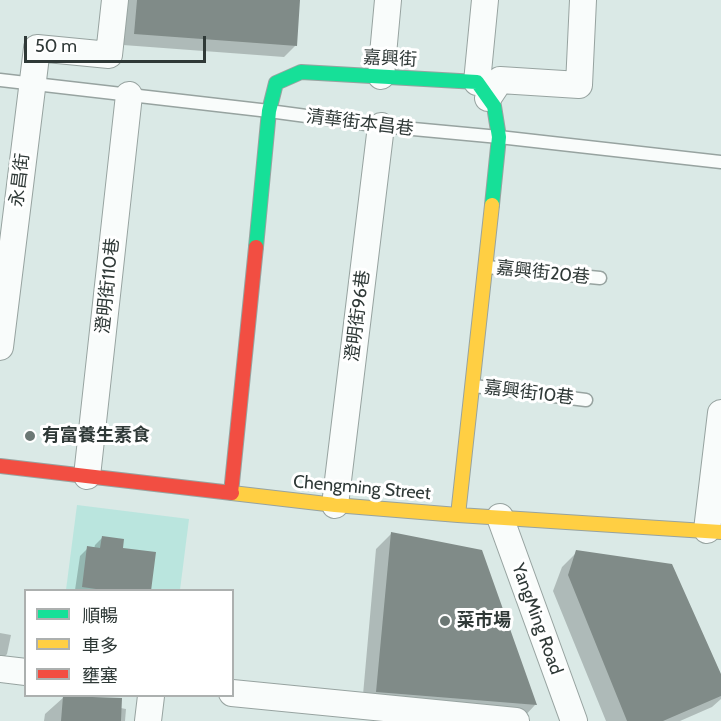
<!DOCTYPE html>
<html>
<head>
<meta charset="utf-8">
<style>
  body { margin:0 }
  #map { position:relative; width:721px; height:721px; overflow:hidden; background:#dae9e6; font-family:Cabin,"Noto Sans TC",sans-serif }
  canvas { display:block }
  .legend { position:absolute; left:24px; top:589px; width:210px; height:108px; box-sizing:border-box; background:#fff; border:2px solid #acb0af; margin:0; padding:8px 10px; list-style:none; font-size:18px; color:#2f3937 }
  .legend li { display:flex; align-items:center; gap:12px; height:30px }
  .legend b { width:30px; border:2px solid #acb0af }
  .scale { position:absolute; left:24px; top:36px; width:182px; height:27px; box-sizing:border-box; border:3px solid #2f3937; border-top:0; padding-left:8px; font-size:18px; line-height:21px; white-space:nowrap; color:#2f3937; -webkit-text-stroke:4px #fff; paint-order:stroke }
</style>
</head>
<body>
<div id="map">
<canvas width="721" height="721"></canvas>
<ul class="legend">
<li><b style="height:8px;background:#16e098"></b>順暢</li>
<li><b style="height:8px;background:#ffcf43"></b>車多</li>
<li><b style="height:8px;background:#f24e42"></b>壅塞</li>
</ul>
<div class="scale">50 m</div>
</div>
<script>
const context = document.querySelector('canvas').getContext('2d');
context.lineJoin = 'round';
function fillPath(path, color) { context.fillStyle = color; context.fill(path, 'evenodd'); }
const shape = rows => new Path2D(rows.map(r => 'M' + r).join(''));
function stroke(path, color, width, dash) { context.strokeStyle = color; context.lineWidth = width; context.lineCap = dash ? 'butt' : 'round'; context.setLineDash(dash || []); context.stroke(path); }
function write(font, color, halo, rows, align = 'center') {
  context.font = font + ' Cabin,"Noto Sans TC",sans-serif'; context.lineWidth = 6; context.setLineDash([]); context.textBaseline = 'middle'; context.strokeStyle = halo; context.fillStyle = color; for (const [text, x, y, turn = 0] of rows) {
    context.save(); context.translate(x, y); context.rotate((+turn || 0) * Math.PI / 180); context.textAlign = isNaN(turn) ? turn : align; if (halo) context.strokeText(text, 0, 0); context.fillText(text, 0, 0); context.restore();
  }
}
const green = shape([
  [77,505,189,519,180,590,66,590]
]);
const shadow = shape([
  [127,0,299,0,295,46,284,57,123,45],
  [391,534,535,705,521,720,362,706,376,549],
  [103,537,121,549,150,590,75,590,80,556,88,548,94,549,95,545],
  [577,552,721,678,721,699,712,707,680,721,606,721,553,591,562,567],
  [0,633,11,635,7,654,0,662],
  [64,697,126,709,125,721,44,721,45,714]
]);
const building = shape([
  [137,0,300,0,297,46,134,34],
  [391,532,482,550,537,705,376,692],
  [102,536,124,539,123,548,156,552,151,591,110,591,82,587,87,546,100,548],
  [576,550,672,564,721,674,721,696,663,721,627,721,568,575],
  [63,696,122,698,121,721,61,721]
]);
const lane = shape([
  [0,80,269,111,381,126,499,137,721,162],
  [487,267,600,278],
  [474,386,586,400]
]);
const street = shape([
  [381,76,388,0],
  [477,82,485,0],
  [488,98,500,80,579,85,583,0],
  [0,347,37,48,109,55,115,0],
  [87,476,129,95],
  [335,505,381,126],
  [500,517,574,721],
  [707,530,721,413],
  [0,669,26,672],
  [232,693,516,721],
  [148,721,151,696]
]);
const fast = shape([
  [256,247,269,111,276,83,301,72,477,82,494,106,499,137,492,205]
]);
const slow = shape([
  [232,493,335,505,458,515,721,532],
  [458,515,492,205]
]);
const jam = shape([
  [0,466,232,493],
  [231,493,256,247]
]);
const markers = [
  [30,436,6,"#6b7774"],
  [445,621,6,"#6b7774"]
];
const streetNames = [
  ["嘉興街",390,59,3],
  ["清華街本昌巷",360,123,7],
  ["永昌街",20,180,-83],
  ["嘉興街20巷",543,273,6],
  ["澄明街110巷",108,286,-84],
  ["澄明街96巷",358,316,-83],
  ["嘉興街10巷",529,393,7],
  ["Chengming Street",362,488,5],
  ["YangMing Road",537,619,70]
];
const poiNames = [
  ["有富養生素食",42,436],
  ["菜市場",457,621]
];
fillPath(green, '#bae5de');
fillPath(shadow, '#0003');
fillPath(building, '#808b88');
stroke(lane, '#97a3a0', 15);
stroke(street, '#97a3a0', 28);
stroke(fast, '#97a3a0', 16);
stroke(slow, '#97a3a0', 16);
stroke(jam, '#97a3a0', 16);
stroke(lane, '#f9fcfb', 12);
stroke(street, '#f9fcfb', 26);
stroke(fast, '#16e098', 14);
stroke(slow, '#ffcf43', 14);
stroke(jam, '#f24e42', 14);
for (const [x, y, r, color] of markers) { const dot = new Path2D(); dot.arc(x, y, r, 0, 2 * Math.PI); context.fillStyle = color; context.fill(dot); stroke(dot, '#fff', 2); }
write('18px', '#2f3937', '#fff', streetNames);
write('bold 18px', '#2f3937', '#fff', poiNames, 'left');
</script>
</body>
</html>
